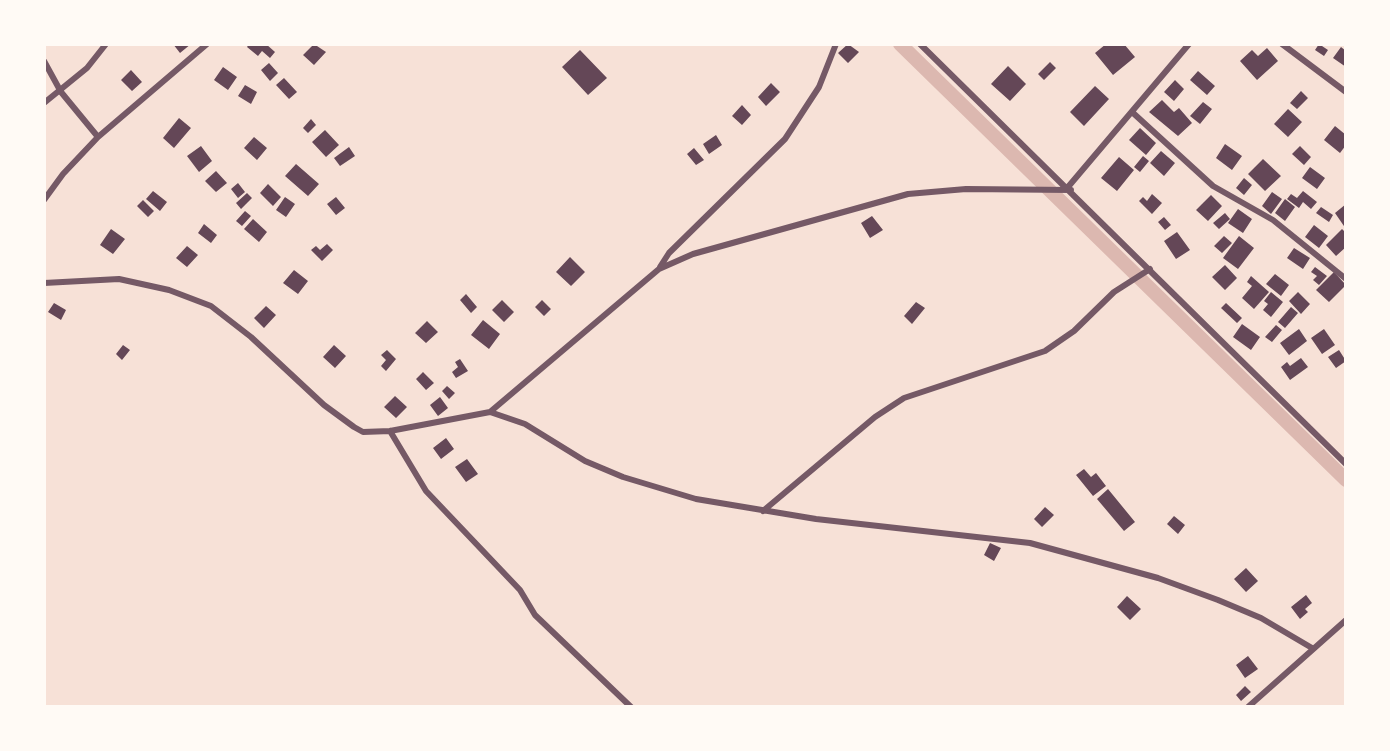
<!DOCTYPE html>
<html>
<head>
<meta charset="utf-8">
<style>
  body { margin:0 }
  #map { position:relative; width:1390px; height:751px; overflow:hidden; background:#f7e1d7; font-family:Merriweather,serif }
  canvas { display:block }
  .frame { position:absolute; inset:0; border:46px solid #fffaf5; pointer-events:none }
</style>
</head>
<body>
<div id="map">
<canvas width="1390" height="751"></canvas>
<div class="frame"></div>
</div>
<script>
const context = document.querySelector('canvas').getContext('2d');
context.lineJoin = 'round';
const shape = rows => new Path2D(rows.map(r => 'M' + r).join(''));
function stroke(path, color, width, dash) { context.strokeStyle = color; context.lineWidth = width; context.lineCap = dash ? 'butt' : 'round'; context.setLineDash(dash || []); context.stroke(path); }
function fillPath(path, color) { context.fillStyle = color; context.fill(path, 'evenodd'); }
const canal = shape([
  [900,44,1346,480]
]);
const building = shape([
  [173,44,191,44,180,53],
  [249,44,266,44,275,52,270,58,262,51,258,56,247,47],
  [314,44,326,52,314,65,303,55],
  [848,44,859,52,848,63,838,53],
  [1106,44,1124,44,1135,57,1113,75,1095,53],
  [1319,44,1328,50,1324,56,1315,50],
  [1341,47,1346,51,1346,67,1333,58],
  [1267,48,1278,61,1257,80,1240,61,1252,50,1258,56],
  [580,50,607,78,588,95,562,67],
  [1050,62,1056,68,1044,80,1038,74],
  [269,63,278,73,270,81,261,70],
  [1008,66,1026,84,1010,101,991,84],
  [223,67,237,77,228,90,214,80],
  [131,70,142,82,132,91,121,80],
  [1198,71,1215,86,1207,95,1190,80],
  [284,78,297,92,289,99,276,85],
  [1175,80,1184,89,1174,101,1164,92],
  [771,83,780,92,766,106,758,97],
  [245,85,257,92,251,104,238,96],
  [1095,86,1109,99,1084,126,1070,112],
  [1301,91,1308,98,1297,109,1290,103],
  [1162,100,1174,112,1179,108,1192,123,1178,136,1149,112],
  [1203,102,1212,109,1200,124,1190,116],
  [742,105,751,115,742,125,732,116],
  [1288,109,1302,122,1288,137,1274,124],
  [179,118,191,128,174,148,163,138],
  [311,119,316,125,308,133,303,128],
  [1335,126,1346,135,1346,145,1340,153,1324,140],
  [1140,128,1156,143,1146,155,1129,140],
  [325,130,339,145,326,157,312,142],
  [716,135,722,145,709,154,703,144],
  [254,137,267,148,257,160,244,148],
  [1225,144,1242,156,1232,170,1216,158],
  [201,146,212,161,199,172,187,156],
  [1300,146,1311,157,1304,165,1292,154],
  [349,147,355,156,340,166,334,158],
  [694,148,704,160,696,165,687,154],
  [1161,151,1175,163,1164,176,1150,163],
  [1143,156,1149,161,1140,172,1134,167],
  [1119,157,1134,170,1117,191,1101,178],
  [1263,159,1281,176,1265,191,1248,174],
  [296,164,319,184,308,196,285,176],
  [1310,167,1325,178,1317,189,1302,178],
  [216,171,227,183,216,192,205,181],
  [1244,178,1252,185,1244,195,1236,188],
  [238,183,245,192,238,198,231,189],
  [268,184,281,197,273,206,260,193],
  [153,191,167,202,160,211,146,199],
  [1303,191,1317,202,1311,209,1303,202,1299,208,1287,199,1291,194,1297,198],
  [1272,192,1282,199,1271,214,1262,206],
  [247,193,252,198,241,209,236,203],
  [1152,194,1162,203,1152,214,1139,201,1143,197,1147,201],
  [1211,195,1222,206,1208,221,1196,210],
  [285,197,295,204,286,217,276,210],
  [336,197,345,208,336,215,327,204],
  [1285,199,1295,207,1285,221,1275,213],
  [143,200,154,211,148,217,137,206],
  [1346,204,1346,229,1335,213],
  [1321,207,1333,215,1329,222,1316,213],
  [1238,209,1252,219,1243,233,1228,223],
  [245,211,251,216,242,226,236,221],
  [1225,213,1230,219,1219,229,1213,223],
  [872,216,883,230,870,238,861,223],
  [1164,217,1171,225,1165,230,1158,222],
  [253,219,267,232,259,242,244,229],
  [204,224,217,235,211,243,198,233],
  [1314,225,1328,236,1319,248,1305,237],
  [111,229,125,239,113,254,100,245],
  [1342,229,1346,233,1346,247,1336,256,1326,245],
  [1177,232,1190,250,1176,259,1164,241],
  [1224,236,1232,243,1222,253,1214,246],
  [1239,236,1254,248,1238,269,1223,258],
  [327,244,333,250,322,261,311,250,316,246,320,250],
  [187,246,198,255,187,267,176,258],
  [1294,248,1310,258,1303,269,1287,258],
  [570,257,585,272,571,286,556,272],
  [1225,265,1237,278,1225,290,1212,277],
  [1315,267,1327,276,1319,285,1313,280,1317,276,1311,272],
  [294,270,308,281,298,294,283,283],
  [1334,272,1346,285,1329,302,1316,290],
  [1275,274,1289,285,1281,296,1266,284],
  [1251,276,1269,292,1254,309,1242,298,1252,286,1247,282],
  [1271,292,1283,302,1271,317,1263,310,1268,304,1264,301],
  [1298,292,1310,304,1301,314,1289,301],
  [466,294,477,307,471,313,460,300],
  [502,300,514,312,504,322,492,310],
  [542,300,551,309,544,316,535,307],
  [916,302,925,308,912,324,904,316],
  [54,303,66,310,61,320,48,312],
  [1226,303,1242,318,1237,323,1221,308],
  [266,306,276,315,264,328,254,318],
  [1291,307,1298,313,1285,328,1278,322],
  [483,320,500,334,489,349,471,335],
  [427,321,438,332,426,343,415,333],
  [1242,324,1260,337,1251,350,1233,337],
  [1276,325,1282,330,1272,342,1265,337],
  [1299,329,1307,341,1289,355,1280,343],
  [1324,329,1335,345,1322,354,1311,338],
  [123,345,130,350,122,360,116,354],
  [334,345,346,356,335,368,323,357],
  [387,350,396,359,386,371,381,366,386,360,381,355],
  [1339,350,1346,361,1336,368,1328,357],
  [1301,358,1308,367,1290,380,1281,367,1287,362,1290,366],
  [460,359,468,371,456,378,452,372,458,367,455,362],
  [423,372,434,383,426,390,416,379],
  [447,386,455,393,449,399,442,391],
  [395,396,407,407,396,418,384,407],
  [440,397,448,408,438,416,430,405],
  [446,438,454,449,441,459,433,448],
  [467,459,478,474,466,482,455,467],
  [1084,469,1091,477,1096,473,1106,486,1093,496,1076,475],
  [1108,489,1135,522,1124,531,1097,499],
  [1045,507,1054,515,1042,527,1034,519],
  [1174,516,1185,525,1178,534,1167,524],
  [990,543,1001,548,994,561,984,555],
  [1246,568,1258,581,1246,592,1234,579],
  [1306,595,1312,603,1305,609,1308,612,1300,619,1291,607],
  [1127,596,1141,609,1130,620,1117,607],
  [1248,656,1258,669,1245,678,1236,665],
  [1245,686,1251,692,1241,701,1236,695]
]);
const minor = shape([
  [920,44,1346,464],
  [1282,44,1346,92],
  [44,61,61,92,98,137],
  [44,103,87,68,106,44],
  [1132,112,1213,186,1273,220,1346,279],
  [1068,187,1189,44],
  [44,200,63,174,98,137,207,44],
  [660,267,669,253,785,139,819,87,836,44],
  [44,283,119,279,169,290,211,306,251,337,324,405,354,427,363,432,390,431,490,412,659,269,693,254,908,194,966,189,1071,190],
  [490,412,525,424,585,461,623,477,696,499,816,519,1030,543,1158,578,1218,600,1261,618,1312,648],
  [390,431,426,491,520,590,535,615,631,707],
  [763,511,875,417,904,398,1045,351,1074,331,1114,292,1150,269],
  [1248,707,1346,620]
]);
stroke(canal, '#dcb8b0', 14);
fillPath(building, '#644757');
stroke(minor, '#755966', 6);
</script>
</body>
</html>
